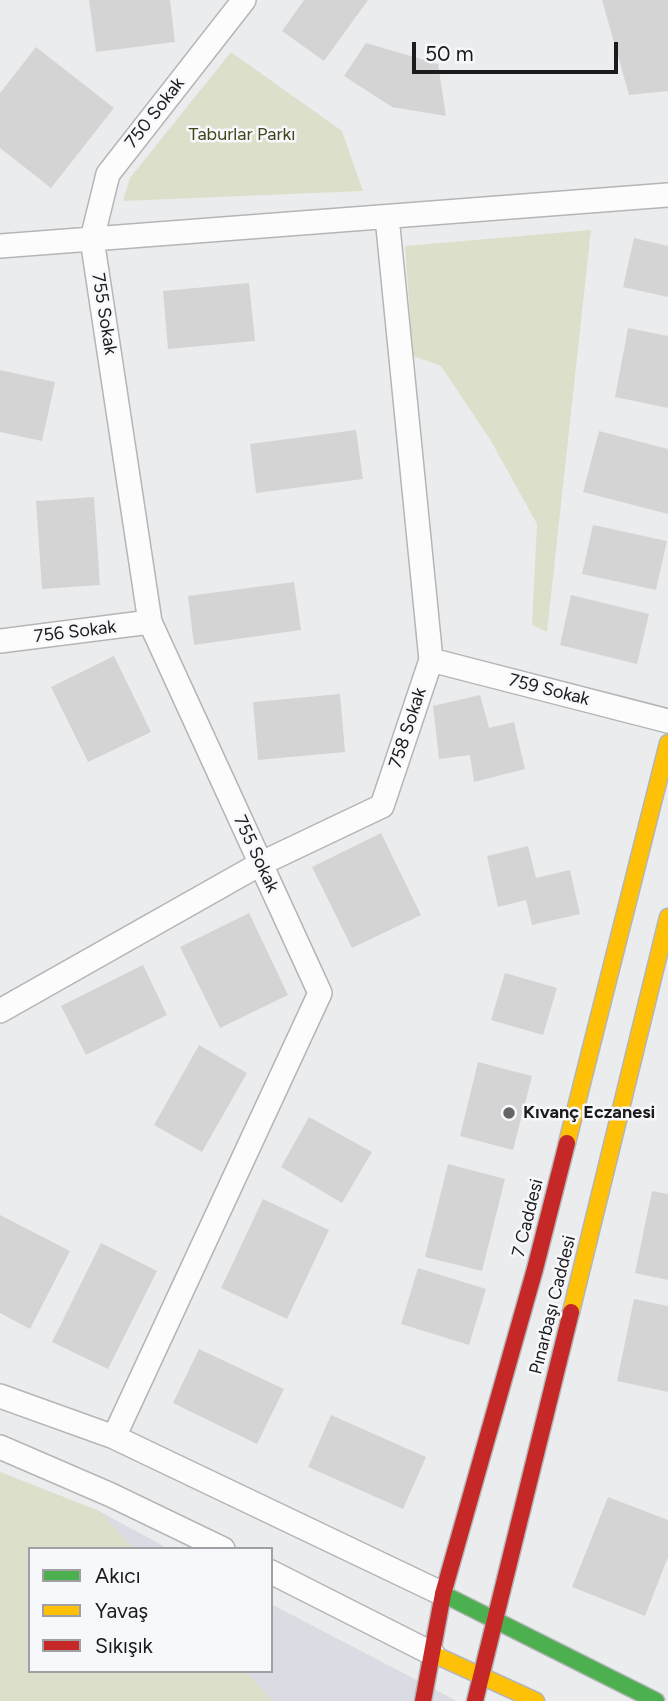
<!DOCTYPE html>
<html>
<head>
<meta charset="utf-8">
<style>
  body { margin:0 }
  #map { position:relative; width:668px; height:1701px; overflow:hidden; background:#ebecee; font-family:Figtree,sans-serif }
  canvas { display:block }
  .legend { position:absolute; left:28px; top:1547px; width:245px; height:126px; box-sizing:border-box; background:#f7f8fc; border:2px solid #9fa0a3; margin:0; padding:9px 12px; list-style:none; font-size:21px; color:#1b1b1d }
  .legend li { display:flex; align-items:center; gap:14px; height:35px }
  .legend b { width:35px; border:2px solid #9fa0a3 }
  .scale { position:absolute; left:412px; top:42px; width:206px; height:32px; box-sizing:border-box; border:4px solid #1b1b1d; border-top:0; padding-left:9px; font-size:21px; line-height:24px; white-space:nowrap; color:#1b1b1d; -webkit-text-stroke:5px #f7f8fc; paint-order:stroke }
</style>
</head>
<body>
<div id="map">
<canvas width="668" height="1701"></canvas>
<ul class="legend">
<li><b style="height:9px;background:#4caf50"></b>Akıcı</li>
<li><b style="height:9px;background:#ffc107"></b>Yavaş</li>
<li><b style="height:9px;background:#c62828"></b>Sıkışık</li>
</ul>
<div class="scale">50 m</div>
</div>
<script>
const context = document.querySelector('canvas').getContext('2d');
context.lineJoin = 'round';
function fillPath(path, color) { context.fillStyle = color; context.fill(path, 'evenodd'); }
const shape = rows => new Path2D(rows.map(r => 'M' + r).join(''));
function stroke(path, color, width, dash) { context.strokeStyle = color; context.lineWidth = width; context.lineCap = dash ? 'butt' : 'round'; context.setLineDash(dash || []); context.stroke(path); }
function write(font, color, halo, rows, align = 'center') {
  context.font = font + ' Figtree,sans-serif'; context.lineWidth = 5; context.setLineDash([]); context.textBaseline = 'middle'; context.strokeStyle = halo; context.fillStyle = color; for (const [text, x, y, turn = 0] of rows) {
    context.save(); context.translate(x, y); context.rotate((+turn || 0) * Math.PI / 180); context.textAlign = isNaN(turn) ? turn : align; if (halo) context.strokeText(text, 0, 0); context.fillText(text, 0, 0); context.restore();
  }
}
const built = shape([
  [0,1472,99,1511,169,1549,30,1549,30,1671,271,1671,271,1604,457,1701,0,1701]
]);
const green = shape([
  [231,52,342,131,363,191,123,201,130,178],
  [591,230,547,632,532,625,537,524,491,441,441,366,413,356,405,246],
  [0,1472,99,1511,134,1549,30,1549,30,1671,245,1671,273,1701,0,1701]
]);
const building = shape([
  [89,0,170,0,175,42,96,52],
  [304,0,368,0,324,61,282,31],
  [602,0,668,0,668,91,629,95],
  [366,43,438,64,446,116,392,107,344,76],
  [36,47,114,108,51,188,0,148,0,93],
  [634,238,668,246,668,297,623,287],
  [249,283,255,341,168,349,163,291],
  [628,328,668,336,668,408,615,397],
  [0,370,55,382,42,441,0,432],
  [356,430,363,479,256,493,250,444],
  [599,431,668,449,668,514,583,492],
  [94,497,100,585,42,589,36,501],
  [593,525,667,541,656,590,582,574],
  [294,582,301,630,194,645,188,596],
  [571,595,649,614,637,664,560,645],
  [114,656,151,732,88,762,51,687],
  [340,694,345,752,258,760,253,702],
  [480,695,489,728,514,722,525,769,474,782,470,755,439,759,433,706],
  [381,833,421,915,352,948,312,867],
  [528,846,536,878,570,870,580,914,532,925,526,900,498,907,487,856],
  [249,913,288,995,220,1028,180,947],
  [143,965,167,1015,86,1055,61,1006],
  [505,973,557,988,543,1035,491,1020],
  [199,1045,247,1073,202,1152,154,1125],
  [478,1062,532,1076,513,1150,460,1136],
  [309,1117,372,1152,342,1203,281,1167],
  [448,1164,505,1179,482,1271,425,1257],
  [652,1191,668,1194,668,1280,635,1273],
  [263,1199,329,1230,287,1319,221,1288],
  [0,1215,70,1251,30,1329,0,1313],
  [101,1243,157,1271,108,1369,52,1342],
  [418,1268,486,1289,469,1345,401,1324],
  [634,1299,668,1306,668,1392,617,1381],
  [199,1349,284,1389,257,1444,173,1403],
  [331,1415,426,1457,403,1509,308,1467],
  [608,1497,668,1520,668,1557,645,1616,572,1587]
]);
const street = shape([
  [0,246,668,195],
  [0,641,150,622],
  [431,660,668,721],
  [0,1011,260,864,382,806,431,660,387,217],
  [0,1396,114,1437,443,1594],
  [114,1437,320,993,150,622,92,239,108,174,244,0],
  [0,1447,111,1495,223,1549],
  [271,1572,433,1654]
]);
const fast = shape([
  [443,1594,656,1701]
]);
const slow = shape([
  [567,1143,668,743],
  [571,1312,668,917],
  [433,1654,536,1701]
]);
const jam = shape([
  [423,1701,443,1594,535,1269,567,1143],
  [475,1701,571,1312]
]);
const markers = [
  [509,1113,7,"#646466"]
];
const streetNames = [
  ["750 Sokak",155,113,-52],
  ["755 Sokak",104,314,81],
  ["756 Sokak",75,632,-7],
  ["759 Sokak",549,690,14],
  ["758 Sokak",408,728,-72],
  ["755 Sokak",256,854,65],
  ["7 Caddesi",528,1218,-76],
  ["Pınarbaşı Caddesi",553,1305,-76]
];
const parkNames = [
  ["Taburlar Parkı",242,135]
];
const poiNames = [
  ["Kıvanç Eczanesi",523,1113]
];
fillPath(built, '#dbdce3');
fillPath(green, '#dce0ca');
fillPath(building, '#d5d4d5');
stroke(street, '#b5b5b6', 26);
stroke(fast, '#b5b5b6', 19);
stroke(slow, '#b5b5b6', 19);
stroke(jam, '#b5b5b6', 19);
stroke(street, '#fcfcfc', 23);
stroke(fast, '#4caf50', 16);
stroke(slow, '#ffc107', 16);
stroke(jam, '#c62828', 16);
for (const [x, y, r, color] of markers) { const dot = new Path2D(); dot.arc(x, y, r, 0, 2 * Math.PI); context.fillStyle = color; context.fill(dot); stroke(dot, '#f7f8fc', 2.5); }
write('18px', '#1b1b1d', '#f7f8fc', streetNames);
write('18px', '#404618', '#f7f8fc', parkNames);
write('bold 18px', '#1b1b1d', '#f7f8fc', poiNames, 'left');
</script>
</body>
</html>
